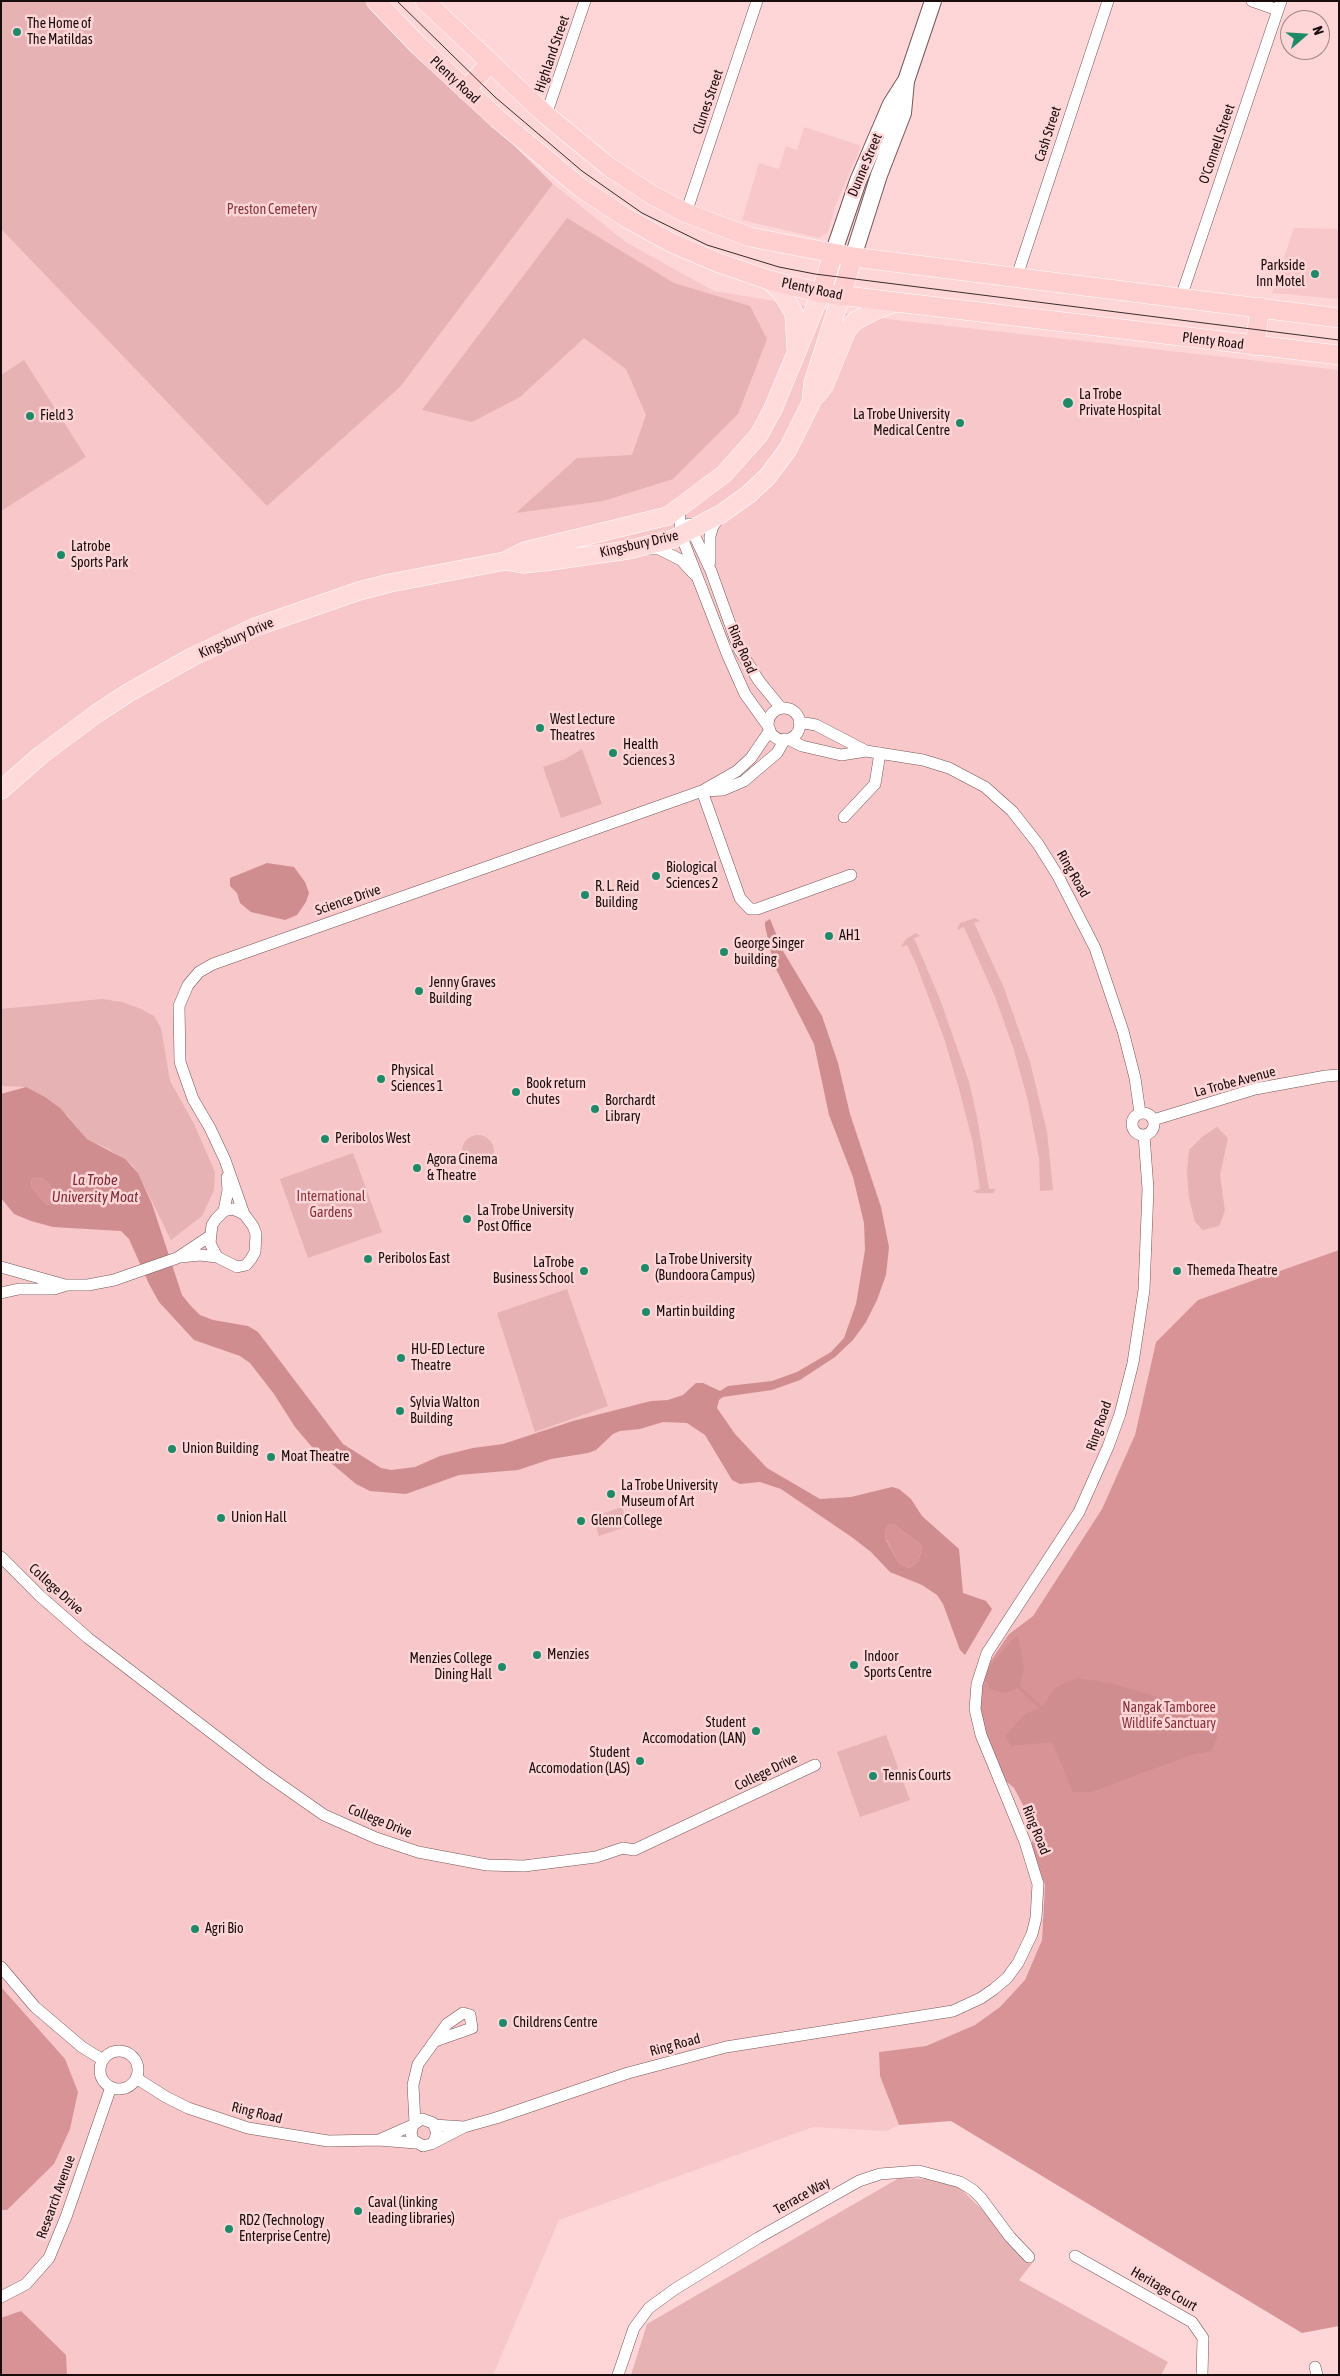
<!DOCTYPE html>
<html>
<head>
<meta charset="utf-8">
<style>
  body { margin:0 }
  #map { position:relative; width:1340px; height:2376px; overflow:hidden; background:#fed6d7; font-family:"Asap Condensed",sans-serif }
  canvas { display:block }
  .frame { position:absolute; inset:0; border:2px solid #190c0d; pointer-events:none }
  .north { position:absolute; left:1280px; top:10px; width:50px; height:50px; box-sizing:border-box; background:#fed6d7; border:1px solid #a28586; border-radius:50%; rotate:71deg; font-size:14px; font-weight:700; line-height:20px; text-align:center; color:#190c0d }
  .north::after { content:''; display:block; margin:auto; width:18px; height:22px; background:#1f8a68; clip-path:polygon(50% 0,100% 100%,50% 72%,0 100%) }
</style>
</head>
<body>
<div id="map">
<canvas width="1340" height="2376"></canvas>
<div class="frame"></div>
<div class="north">N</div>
</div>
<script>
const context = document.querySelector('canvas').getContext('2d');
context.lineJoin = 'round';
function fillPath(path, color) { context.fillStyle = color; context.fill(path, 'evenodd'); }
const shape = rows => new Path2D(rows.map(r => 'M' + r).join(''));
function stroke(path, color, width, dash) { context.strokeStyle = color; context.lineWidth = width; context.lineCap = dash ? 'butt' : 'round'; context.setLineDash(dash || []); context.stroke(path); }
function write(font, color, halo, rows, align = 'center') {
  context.font = font + ' "Asap Condensed",sans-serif'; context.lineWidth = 5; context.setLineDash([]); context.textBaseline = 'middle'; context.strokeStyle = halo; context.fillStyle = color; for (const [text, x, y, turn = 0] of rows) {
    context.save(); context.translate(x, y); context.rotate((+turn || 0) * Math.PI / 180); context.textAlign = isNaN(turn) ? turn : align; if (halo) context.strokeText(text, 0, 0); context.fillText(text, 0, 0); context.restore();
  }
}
const built = shape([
  [804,127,861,146,835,207,828,232,819,238,742,220,759,163,779,169,786,146,797,150],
  [553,184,627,243,714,291,869,317,1339,370,1339,1250,1198,1300,1156,1341,1135,1435,1102,1509,1033,1616,1008,1634,988,1766,1014,1788,1035,1828,1031,1847,1045,1884,1042,1940,1025,1980,1000,2007,975,2025,926,2046,879,2052,880,2076,899,2125,886,2131,813,2127,559,2220,493,2375,1,2375,1,229,267,505,400,387],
  [1294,228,1339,229,1339,299,1272,293]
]);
const green = shape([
  [1,1,369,1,553,184,400,387,267,506,1,229],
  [567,218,674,283,750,306,767,339,738,414,673,479,603,501,516,513,577,458,632,455,646,415,626,369,584,338,520,397,472,422,422,410],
  [24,360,86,457,1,511,1,375],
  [582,749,602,804,561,818,543,767,565,759],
  [975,918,980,921,974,923,1004,988,1030,1062,1047,1132,1053,1190,1040,1191,1039,1158,1028,1101,1014,1050,996,999,964,927,957,930,960,923],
  [916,933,920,936,914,938,941,1002,969,1082,977,1117,989,1189,996,1189,993,1193,977,1193,973,1191,980,1189,973,1143,958,1085,944,1038,916,964,907,945,901,947,906,939],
  [102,999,122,1002,141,1009,154,1016,161,1028,170,1081,193,1122,215,1172,214,1190,202,1216,171,1240,138,1173,133,1166,109,1149,87,1139,68,1116,45,1097,26,1087,1,1086,1,1009],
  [1217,1127,1228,1138,1220,1175,1225,1211,1219,1226,1203,1230,1195,1222,1189,1198,1187,1172,1189,1150,1202,1137],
  '462 1151a16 16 0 1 1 32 0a16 16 0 1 1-32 0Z',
  [353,1153,382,1232,308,1258,280,1179],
  [567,1289,608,1406,535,1432,497,1313],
  [622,1507,628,1526,599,1536,593,1517],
  [886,1735,910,1800,860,1817,837,1752],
  [899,2178,931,2179,957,2185,1034,2261,1019,2280,1168,2362,1161,2375,631,2375,647,2324]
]);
const forest = shape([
  [37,1178,44,1179,50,1185,55,1196,54,1203,47,1205,32,1188,31,1179],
  [1339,1250,1339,2326,1302,2333,951,2121,899,2125,880,2076,879,2052,926,2046,975,2025,1000,2007,1025,1980,1042,1940,1045,1885,1031,1847,1035,1828,1014,1788,988,1766,976,1698,988,1665,1009,1634,1033,1616,1102,1509,1135,1435,1156,1342,1198,1300],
  [890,1524,893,1524,919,1543,922,1548,918,1562,909,1568,899,1563,886,1539,885,1530],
  [1,1987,65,2059,78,2092,70,2129,54,2164,7,2210,1,2210],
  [21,2311,66,2355,67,2375,1,2375,1,2318]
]);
const water = shape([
  [267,863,294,867,305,882,309,893,306,902,297,915,285,920,251,912,240,903,237,893,230,886,230,878],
  [770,919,783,951,822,1016,838,1063,850,1114,881,1207,889,1247,886,1275,877,1300,866,1322,853,1340,835,1357,800,1380,772,1390,723,1397,719,1400,717,1408,735,1434,767,1468,820,1499,851,1497,892,1487,899,1489,911,1499,922,1516,959,1549,963,1593,986,1601,992,1609,965,1655,960,1650,943,1604,937,1595,922,1585,890,1572,871,1552,853,1538,781,1489,760,1482,740,1484,732,1480,705,1435,687,1423,663,1422,640,1429,620,1431,613,1434,596,1450,588,1453,551,1459,518,1470,459,1475,406,1494,370,1491,356,1484,312,1447,295,1427,274,1394,250,1363,240,1356,194,1340,159,1302,149,1284,129,1239,121,1231,53,1227,31,1221,14,1214,1,1198,1,1094,26,1087,45,1097,60,1108,87,1139,125,1159,138,1173,152,1204,182,1295,190,1305,200,1315,213,1320,248,1326,258,1332,343,1444,381,1468,391,1470,415,1467,440,1456,473,1448,503,1444,573,1421,651,1401,668,1400,683,1395,696,1383,703,1383,720,1391,728,1386,772,1381,797,1372,831,1352,844,1338,856,1304,865,1250,864,1223,853,1177,829,1115,814,1044,774,965,765,926,765,922],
  [37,1178,44,1179,50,1185,55,1196,54,1203,47,1205,32,1188,31,1179],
  [890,1524,893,1524,919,1543,922,1548,918,1562,909,1568,899,1563,886,1540,885,1530],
  [1018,1635,1024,1670,1019,1687,1005,1693,990,1689,983,1675,1012,1640],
  [1076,1678,1110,1683,1158,1697,1192,1710,1215,1723,1217,1737,1212,1751,1191,1755,1091,1792,1073,1792,1052,1742,1011,1746,1005,1736,1026,1713,1041,1708,1056,1687]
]);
const stream = shape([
  [1019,1687,1041,1708]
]);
const minor = shape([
  [1252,1,1278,10],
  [546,115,585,1],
  [686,213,757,1],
  [1017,276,1108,1],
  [1181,297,1281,1],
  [679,508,681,535,728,656,745,694,768,726],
  [689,524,711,571,739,649,759,681,781,708],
  [649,549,659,549,681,560,694,574],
  [710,562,710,536,713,526,720,516],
  '768 724a16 16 0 1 1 32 0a16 16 0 1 1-32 0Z',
  [799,722,816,725,866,751],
  [788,739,802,746,841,755,866,751,923,760,949,768,985,787,1012,811,1038,844,1058,876,1095,948,1123,1031,1135,1078,1140,1113],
  [702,791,740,898,750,909,757,909,851,875],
  [704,791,723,790,744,781,777,753,785,739],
  [844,817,875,784,880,753],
  '1132 1124a11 11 0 1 1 22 0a11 11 0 1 1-22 0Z',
  [1153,1120,1255,1089,1326,1076,1339,1075],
  [233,1209,244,1214,253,1226,256,1234,255,1252,251,1259,246,1265,237,1267,217,1257,210,1243,212,1225,216,1219,224,1211,233,1209],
  [224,1211,228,1190,227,1177],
  [244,1214,225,1160,210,1128,193,1099,180,1062,179,1006,188,985,199,972,213,964,702,791,737,771,751,758,770,730],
  [181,1257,200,1255,217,1257],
  [1,1267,65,1285],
  [1,1293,19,1289,54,1289,67,1285,88,1285,114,1280,177,1258,210,1236],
  [1,1557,40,1596,88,1638,264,1773,324,1815,376,1838,418,1852,487,1865,524,1866,596,1857,623,1848,634,1850,815,1765],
  [1,1967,35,2007,82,2047,103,2060],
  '100 2070a19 19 0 1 1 38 0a19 19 0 1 1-38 0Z',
  [136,2078,166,2097,188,2108,248,2128,328,2141,379,2140,415,2143],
  [415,2123,413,2085,418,2064,447,2024,463,2013,470,2015,472,2028,435,2041],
  [434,2125,464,2127,496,2118,628,2073,726,2047,953,2011,981,1998,994,1989,1007,1978,1018,1963,1032,1934,1036,1918,1038,1884,1025,1842,981,1735,975,1709,977,1684,987,1653,1079,1512,1108,1447,1120,1414,1133,1363,1144,1290,1148,1189,1144,1135],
  [381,2139,413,2125],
  [434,2141,437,2133,433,2123,422,2119,413,2125,411,2133,413,2140,423,2146,431,2144,464,2127],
  [1075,2256,1192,2322,1203,2338,1202,2375],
  [1,2297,26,2284,49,2258,66,2217,111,2087],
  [1315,2367,1317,2375],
  [618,2375,634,2328,649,2308,675,2289,758,2238,859,2181,880,2174,919,2171,960,2182,973,2190,981,2198,1010,2237,1029,2257]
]);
const secondary = shape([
  [833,254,858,181,891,104,905,82],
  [853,257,879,175,903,113,906,81,933,1]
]);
const primary = shape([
  [769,280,781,292,794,313,796,347],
  [817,395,824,386,847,330,855,321,878,309,895,303],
  [506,561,523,564,543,562,628,550,673,539,721,514,749,494,768,476,788,449,811,403,813,383,841,296],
  [1,790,41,755,96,714,128,693,192,657,255,627,359,591,390,583,505,561,525,551,668,516,724,474,759,435,773,409,821,293]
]);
const trunk = shape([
  [376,1,419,46,498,119,581,188,625,217,670,242,719,263,769,280,821,293,1339,355],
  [425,1,546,115,608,166,652,195,686,213,750,237,853,257,1339,318],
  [466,90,489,64],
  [821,293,833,254],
  [841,296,853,257],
  [1255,346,1260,307]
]);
const tram = shape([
  [397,1,495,97,582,171,642,213,707,245,779,267,815,274,1339,340]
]);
const markers = [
  [17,32,5,"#1f8a68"],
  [1315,274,5,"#1f8a68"],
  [1068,403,6,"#1f8a68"],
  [30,416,5,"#1f8a68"],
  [960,423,5,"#1f8a68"],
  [61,555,5,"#1f8a68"],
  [540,728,5,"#1f8a68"],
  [613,753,5,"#1f8a68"],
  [656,876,5,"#1f8a68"],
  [585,895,5,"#1f8a68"],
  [829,936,5,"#1f8a68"],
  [724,952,5,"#1f8a68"],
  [419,991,5,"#1f8a68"],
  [381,1079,5,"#1f8a68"],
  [516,1092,5,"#1f8a68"],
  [595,1109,5,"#1f8a68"],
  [325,1139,5,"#1f8a68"],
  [417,1168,5,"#1f8a68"],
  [467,1219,5,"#1f8a68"],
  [368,1259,5,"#1f8a68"],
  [645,1268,5,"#1f8a68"],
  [584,1271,5,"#1f8a68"],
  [1177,1271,5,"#1f8a68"],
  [646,1312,5,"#1f8a68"],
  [401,1358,5,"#1f8a68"],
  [400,1411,5,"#1f8a68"],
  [172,1449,5,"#1f8a68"],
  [271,1457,5,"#1f8a68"],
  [611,1494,5,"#1f8a68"],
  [221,1518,5,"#1f8a68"],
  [581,1521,5,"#1f8a68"],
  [537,1655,5,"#1f8a68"],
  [854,1665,5,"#1f8a68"],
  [502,1667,5,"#1f8a68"],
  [756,1731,5,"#1f8a68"],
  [640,1761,5,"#1f8a68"],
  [873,1776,5,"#1f8a68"],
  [195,1929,5,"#1f8a68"],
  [503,2023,5,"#1f8a68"],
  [358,2211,5,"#1f8a68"],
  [229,2229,5,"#1f8a68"]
];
const poiNames = [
  ["The Home of",27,24],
  ["The Matildas",27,40],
  ["Parkside",1305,266,"right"],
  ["Inn Motel",1305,282,"right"],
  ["La Trobe",1079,395],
  ["Private Hospital",1079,411],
  ["La Trobe University",950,415,"right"],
  ["Medical Centre",950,431,"right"],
  ["Field 3",40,416],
  ["Latrobe",71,547],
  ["Sports Park",71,563],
  ["West Lecture",550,720],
  ["Theatres",550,736],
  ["Health",623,745],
  ["Sciences 3",623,761],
  ["Biological",666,868],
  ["Sciences 2",666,884],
  ["R. L. Reid",595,887],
  ["Building",595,903],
  ["AH1",839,936],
  ["George Singer",734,944],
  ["building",734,960],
  ["Jenny Graves",429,983],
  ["Building",429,999],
  ["Physical",391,1071],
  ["Sciences 1",391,1087],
  ["Book return",526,1084],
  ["chutes",526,1100],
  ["Borchardt",605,1101],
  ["Library",605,1117],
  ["Peribolos West",335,1139],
  ["Agora Cinema",427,1160],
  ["& Theatre",427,1176],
  ["La Trobe University",477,1211],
  ["Post Office",477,1227],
  ["Peribolos East",378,1259],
  ["La Trobe University",655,1260],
  ["(Bundoora Campus)",655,1276],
  ["LaTrobe",574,1263,"right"],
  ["Business School",574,1279,"right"],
  ["Themeda Theatre",1187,1271],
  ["Martin building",656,1312],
  ["HU-ED Lecture",411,1350],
  ["Theatre",411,1366],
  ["Sylvia Walton",410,1403],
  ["Building",410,1419],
  ["Union Building",182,1449],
  ["Moat Theatre",281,1457],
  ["La Trobe University",621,1486],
  ["Museum of Art",621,1502],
  ["Union Hall",231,1518],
  ["Glenn College",591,1521],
  ["Menzies",547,1655],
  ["Indoor",864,1657],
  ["Sports Centre",864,1673],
  ["Menzies College",492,1659,"right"],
  ["Dining Hall",492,1675,"right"],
  ["Student",746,1723,"right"],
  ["Accomodation (LAN)",746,1739,"right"],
  ["Student",630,1753,"right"],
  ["Accomodation (LAS)",630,1769,"right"],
  ["Tennis Courts",883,1776],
  ["Agri Bio",205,1929],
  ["Childrens Centre",513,2023],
  ["Caval (linking",368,2203],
  ["leading libraries)",368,2219],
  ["RD2 (Technology",239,2221],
  ["Enterprise Centre)",239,2237]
];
const streetNames = [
  ["Highland Street",552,54,-71],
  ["Plenty Road",455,80,43],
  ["Clunes Street",708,102,-71],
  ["Cash Street",1048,134,-72],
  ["O'Connell Street",1217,144,-71],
  ["Dunne Street",865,165,-67],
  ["Plenty Road",812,289,12],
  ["Plenty Road",1213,341,7],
  ["Kingsbury Drive",639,544,-13],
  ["Kingsbury Drive",236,638,-24],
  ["Ring Road",742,649,67],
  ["Ring Road",1073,874,60],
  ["Science Drive",348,900,-19],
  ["La Trobe Avenue",1235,1082,-15],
  ["Ring Road",1099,1426,-71],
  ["College Drive",56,1589,42],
  ["College Drive",766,1772,-26],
  ["College Drive",380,1821,22],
  ["Ring Road",1036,1830,68],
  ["Ring Road",675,2045,-15],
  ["Ring Road",257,2113,14],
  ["Terrace Way",802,2196,-29],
  ["Research Avenue",56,2197,-70],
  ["Heritage Court",1164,2289,30]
];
const parkNames = [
  ["Preston Cemetery",272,210],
  ["International",331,1197],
  ["Gardens",331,1213],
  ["Nangak Tamboree",1169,1708],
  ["Wildlife Sanctuary",1169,1724]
];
const waterNames = [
  ["La Trobe",95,1180],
  ["University Moat",95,1197]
];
fillPath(built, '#f7c7c9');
fillPath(green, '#e6b2b3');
fillPath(forest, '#d79396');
fillPath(water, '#d08d90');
stroke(stream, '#d08d90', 3);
stroke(minor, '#775657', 12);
stroke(secondary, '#775657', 18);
stroke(primary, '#fff', 19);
stroke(trunk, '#fff', 20);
stroke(minor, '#fff', 11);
stroke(secondary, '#fff', 16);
stroke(primary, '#ffdbdc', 18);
stroke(trunk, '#ffcfd0', 19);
stroke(tram, '#3a2a2b', 1);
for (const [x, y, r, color] of markers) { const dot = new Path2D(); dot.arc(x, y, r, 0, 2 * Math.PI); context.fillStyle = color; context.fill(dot); stroke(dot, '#fed6d7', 2); }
write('14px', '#190c0d', '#fed6d7', poiNames, 'left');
write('14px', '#190c0d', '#fed6d7', streetNames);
write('14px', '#86343e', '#fed6d7', parkNames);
write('italic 15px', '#7d2c36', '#fed6d7', waterNames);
</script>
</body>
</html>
